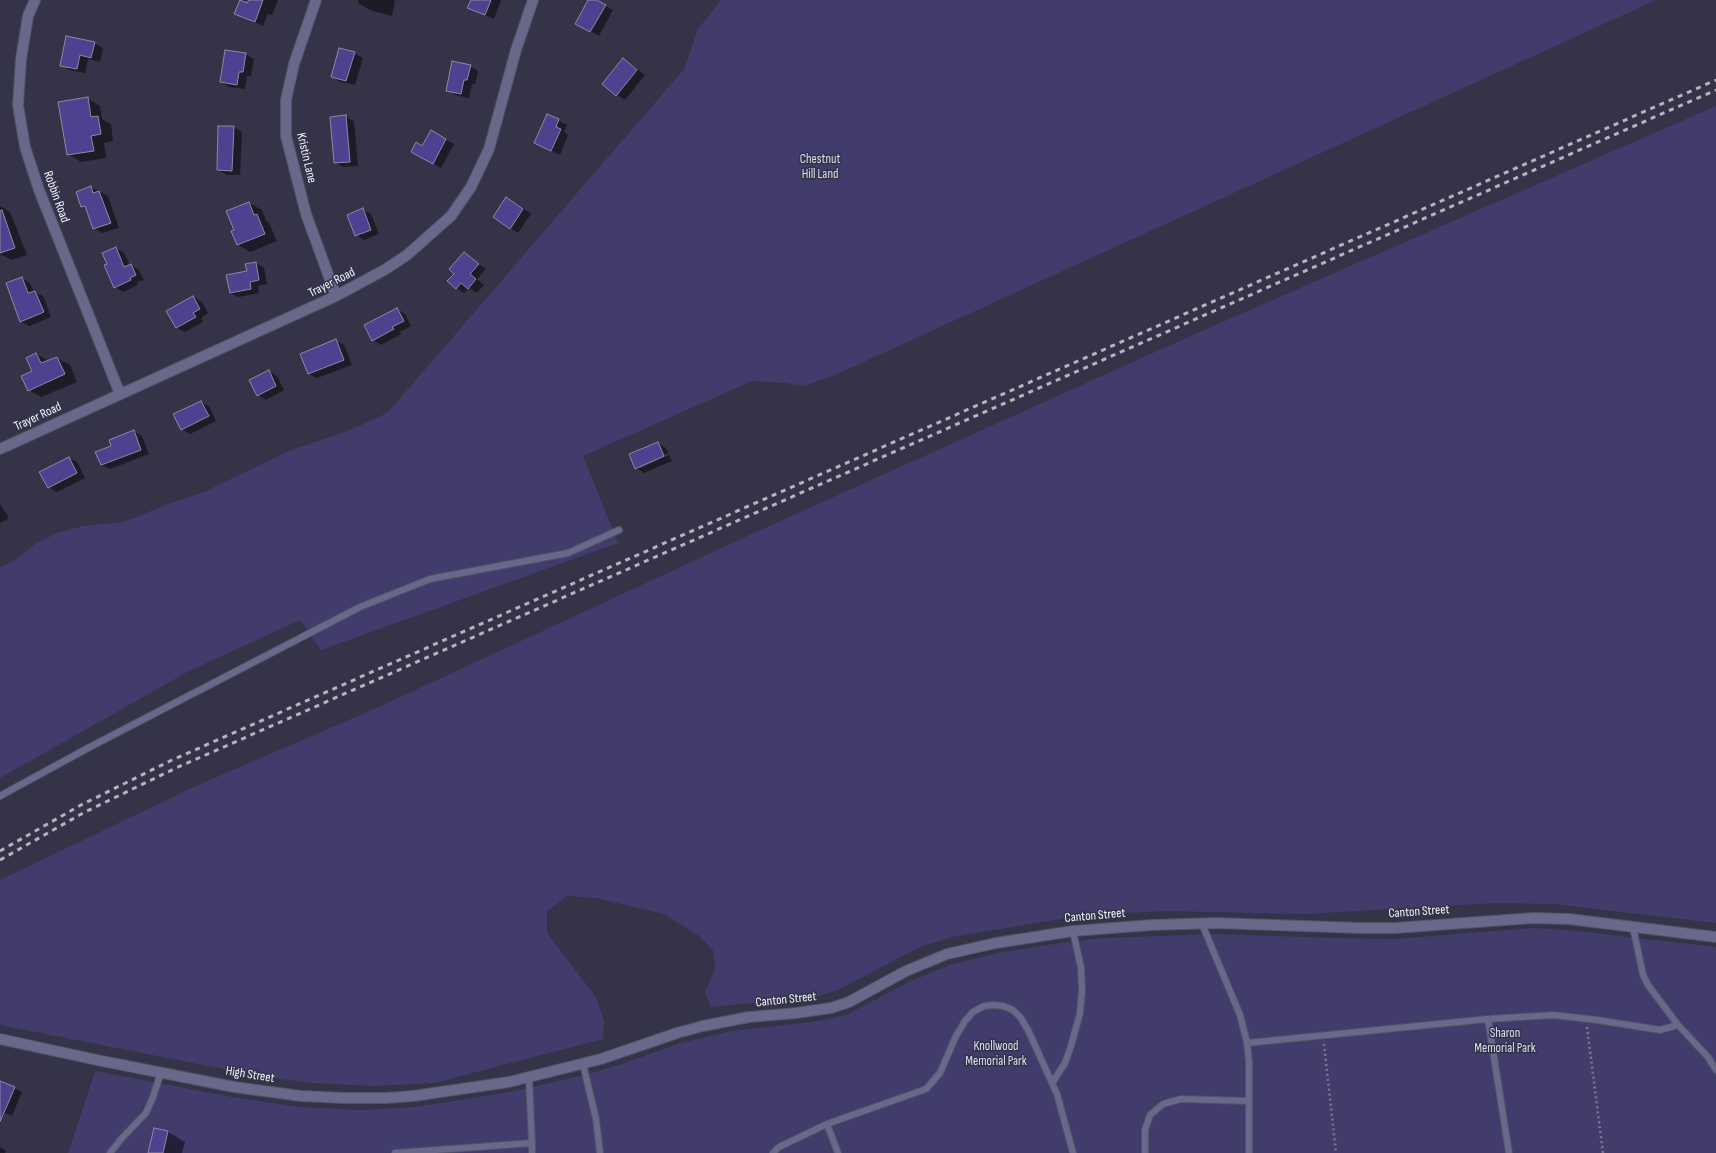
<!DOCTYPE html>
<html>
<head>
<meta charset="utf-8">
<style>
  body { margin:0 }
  canvas { display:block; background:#343347 }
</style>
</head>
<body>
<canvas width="1716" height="1153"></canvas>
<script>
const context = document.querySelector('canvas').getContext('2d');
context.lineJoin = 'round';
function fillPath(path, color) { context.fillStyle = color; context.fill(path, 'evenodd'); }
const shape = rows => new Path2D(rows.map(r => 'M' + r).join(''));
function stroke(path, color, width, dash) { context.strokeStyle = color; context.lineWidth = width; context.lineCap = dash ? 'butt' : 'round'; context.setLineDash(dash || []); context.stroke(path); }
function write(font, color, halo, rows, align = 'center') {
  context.font = font + ' "Sofia Sans Condensed",sans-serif'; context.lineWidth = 3; context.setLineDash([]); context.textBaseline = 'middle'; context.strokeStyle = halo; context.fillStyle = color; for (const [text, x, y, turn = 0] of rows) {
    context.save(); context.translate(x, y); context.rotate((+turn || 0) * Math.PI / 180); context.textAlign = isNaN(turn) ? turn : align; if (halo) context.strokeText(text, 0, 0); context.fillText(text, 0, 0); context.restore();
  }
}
const green = shape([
  [721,0,1656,0,835,375,804,386,784,383,752,381,583,456,618,543,321,650,300,620,189,671,0,778,0,568,18,558,35,544,57,533,83,526,124,522,168,504,204,492,289,451,345,432,380,417,390,410,685,68,698,29],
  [1716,106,1716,923,1553,904,1495,903,1305,914,1165,911,1085,915,952,937,920,947,838,990,815,997,711,1007,705,992,715,969,713,950,699,936,664,914,596,898,567,896,547,912,547,933,596,997,604,1021,603,1039,434,1083,374,1086,311,1083,259,1076,0,1025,0,880,196,786,381,706,756,532,1195,334],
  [1533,928,1568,930,1716,947,1716,1153,68,1153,95,1071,232,1097,300,1107,360,1110,415,1107,504,1093,585,1075,622,1064,681,1043,731,1031,812,1022,846,1015,911,981,950,965,998,953,1060,943,1102,938,1216,934,1333,938,1395,939]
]);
const shadow = shape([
  [250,0,278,0,272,15,268,14,263,26,236,14,248,5],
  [358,0,393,0,395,1,392,16,370,10,358,3],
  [472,0,501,0,494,19,469,8],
  [589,0,595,0,613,10,599,36,576,23],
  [94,43,103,48,100,62,88,59,85,73,69,70,61,65],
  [354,53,363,58,355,85,341,82,332,77],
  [245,54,254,59,251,76,247,76,245,89,229,87,221,82],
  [623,59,645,75,625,100,617,95],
  [470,66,478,71,475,84,472,84,469,98,455,95,447,90],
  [87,98,100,106,102,119,111,124,113,141,104,143,106,158,81,162,68,154],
  [548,115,567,125,564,132,568,135,560,155,544,147],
  [345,116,354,121,358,166,343,167,335,162],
  [219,127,234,127,242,132,240,175,227,175,218,170],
  [431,131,454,144,441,168,412,151,422,147],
  [91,187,108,196,119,228,102,233,94,228,88,210,82,206],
  [249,203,262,210,266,221,269,223,277,241,250,252,238,245,236,231],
  [515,203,531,214,518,233,510,228],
  [0,206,10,212,27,255,12,260,2,255,0,255],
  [363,210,371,214,379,234,364,240,356,235],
  [116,248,124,253,130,266,131,265,139,270,144,280,137,282,138,285,123,292,115,287,108,265],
  [464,253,486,269,477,279,484,285,477,293,469,288,464,293,456,288,455,274],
  [256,263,264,268,267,284,258,286,259,293,239,297,230,293],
  [22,278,30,283,34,292,43,296,51,317,29,326,20,321],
  [193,297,202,302,208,313,201,318,203,322,185,332,177,328,168,312],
  [397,309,405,314,411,326,400,332,401,334,381,345,373,340],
  [335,341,344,345,352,365,317,378,309,374,301,354],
  [36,354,49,361,57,358,70,365,77,382,41,397,29,390],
  [269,371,277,376,284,390,266,400,258,395],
  [201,402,209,406,216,421,190,434,181,429],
  [134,431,142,436,149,454,110,469,101,465],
  [658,443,666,448,672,461,644,473,636,468],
  [668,453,669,455,640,468,640,465],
  [69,458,77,462,85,478,57,492,48,487],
  [0,504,9,518,0,523],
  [0,1082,22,1092,12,1116,5,1113,0,1124],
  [155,1129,168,1132,185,1142,182,1153,149,1153],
  [0,1147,6,1151,5,1153,0,1153]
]);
const building = shape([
  [240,0,247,3,249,0,263,0,255,22,234,14,240,0],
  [471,0,491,0,485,15,467,8,471,0],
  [588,0,597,0,606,5,590,32,575,24,588,0],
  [66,36,95,42,91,58,80,55,77,69,60,66,66,36],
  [339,48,355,52,346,81,331,77,339,48],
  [225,50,246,53,243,72,239,72,237,85,220,82,225,50],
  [623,58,637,70,616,96,602,84,623,58],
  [452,61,471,65,467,80,464,80,461,94,446,91,452,61],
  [88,97,91,117,98,116,101,134,91,136,94,151,67,155,58,102,88,97],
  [547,114,559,119,556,127,561,129,551,151,534,143,547,114],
  [346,115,350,162,334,163,330,117,346,115],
  [218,126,234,126,232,171,217,170,218,126],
  [431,130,446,139,433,164,411,152,416,142,422,146,431,130],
  [91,186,93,193,99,191,111,223,93,229,85,206,81,207,76,192,91,186],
  [506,197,523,209,510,229,493,217,506,197],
  [249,202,254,215,257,214,265,234,237,245,231,231,234,230,226,211,249,202],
  [363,208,371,230,355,236,347,215,363,208],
  [2,210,15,248,0,253,0,211,2,210],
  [116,247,124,267,131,264,136,275,130,278,131,280,114,288,104,265,107,264,102,253,116,247],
  [464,252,479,264,470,274,476,279,468,289,461,283,456,289,447,281,454,274,449,269,464,252],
  [256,262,259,280,250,282,251,289,230,293,226,275,247,271,245,264,256,262],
  [22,277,28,293,35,291,44,312,20,322,6,283,22,277],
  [193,296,200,309,193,313,196,317,176,328,166,311,193,296],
  [397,308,404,321,392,327,394,329,372,341,364,325,397,308],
  [336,339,344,360,308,374,300,354,336,339],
  [36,353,41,363,57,357,65,374,28,391,21,376,32,371,26,358,36,353],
  [269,370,276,386,257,396,249,380,269,370],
  [201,401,209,416,181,430,173,414,201,401],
  [134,430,141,450,101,465,95,452,111,446,109,440,134,430],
  [658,442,664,456,635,469,629,454,658,442],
  [69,457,77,473,48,488,39,472,69,457],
  [0,1081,15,1087,0,1122,0,1081],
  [154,1128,168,1131,163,1153,148,1153,154,1128]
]);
const path = shape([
  [1587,1027,1603,1153],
  [1324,1044,1336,1153]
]);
const service = shape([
  [0,796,88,748,360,607,430,579,568,553,619,530],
  [1202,924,1240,1015,1247,1043],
  [1633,927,1643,975,1648,985,1678,1025,1708,1057,1716,1070],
  [1488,1019,1553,1015,1597,1020,1660,1030,1678,1025],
  [583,1064,596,1119,600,1153],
  [1052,1083,1065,1063,1071,1046,1080,1013,1082,990,1081,968,1073,931],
  [827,1124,838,1153],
  [532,1143,532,1153],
  [110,1153,122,1138,146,1113,153,1097,161,1072],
  [395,1153,532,1143,529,1077],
  [773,1153,779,1147,827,1124,926,1089,940,1073,956,1036,965,1021,973,1012,984,1006,994,1005,1003,1006,1013,1010,1021,1018,1028,1030,1057,1094,1073,1153],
  [1145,1153,1145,1130,1150,1115,1163,1104,1181,1099,1249,1101],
  [1249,1153,1249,1062,1247,1043,1488,1019,1509,1153]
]);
const minor = shape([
  [35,0,28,16,21,59,18,105,25,147,39,190,120,394],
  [316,0,294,64,286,100,286,136,306,214,336,296],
  [0,449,336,296,386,269,407,255,451,216,471,187,489,149,516,50,533,0]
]);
const tertiary = shape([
  [0,1039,97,1060,234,1087,301,1096,345,1098,386,1098,413,1096,509,1082,601,1059,677,1033,703,1026,749,1017,796,1013,831,1008,849,1002,906,971,947,954,996,943,1073,931,1152,925,1216,923,1360,928,1395,928,1533,918,1569,919,1716,937]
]);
const rail = shape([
  [0,851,81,805,172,760,1716,80],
  [0,860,85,812,176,768,1716,90]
]);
const streetNames = [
  ["Kristin Lane",306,158,77],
  ["Robbin Road",56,197,70],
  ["Trayer Road",332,283,-27],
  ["Trayer Road",38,417,-25],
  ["Canton Street",1419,912,-4],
  ["Canton Street",1095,916,-5],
  ["Canton Street",786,1000,-6],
  ["High Street",250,1075,9]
];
const parkNames = [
  ["Chestnut",820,160],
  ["Hill Land",820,175],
  ["Sharon",1505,1034],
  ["Memorial Park",1505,1049],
  ["Knollwood",996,1047],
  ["Memorial Park",996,1062]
];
fillPath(green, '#413c6c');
fillPath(shadow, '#0007');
fillPath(building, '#4e4290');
stroke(building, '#8b8aa2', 1);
stroke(service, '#525264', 8);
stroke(minor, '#525264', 12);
stroke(tertiary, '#525264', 12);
stroke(path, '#7b7a8c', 2.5, [2, 3]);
stroke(service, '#69678a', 6);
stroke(minor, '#69678a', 10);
stroke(tertiary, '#69678a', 10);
stroke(rail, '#b3b3c2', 3, [5, 5]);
write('13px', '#f2f2ff', '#343347', streetNames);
write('13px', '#dedef4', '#343347', parkNames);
</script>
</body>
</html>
